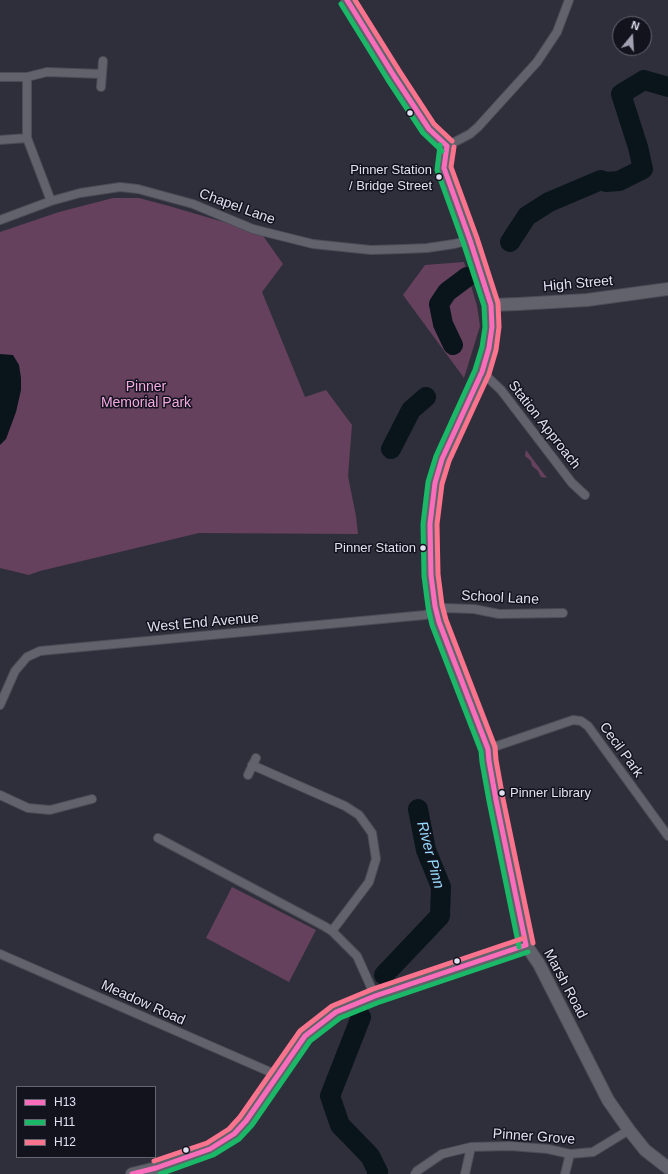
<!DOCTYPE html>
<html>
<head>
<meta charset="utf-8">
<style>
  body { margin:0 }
  #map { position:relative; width:668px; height:1174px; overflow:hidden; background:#2f2f3b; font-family:Helvetica,sans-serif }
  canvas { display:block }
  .legend { position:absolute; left:16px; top:1086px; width:140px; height:72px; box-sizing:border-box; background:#13131e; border:1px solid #656572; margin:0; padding:5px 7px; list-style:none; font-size:12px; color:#dfe0f0 }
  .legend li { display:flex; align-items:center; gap:8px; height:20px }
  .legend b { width:20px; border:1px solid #656572 }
  .north { position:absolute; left:612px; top:16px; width:40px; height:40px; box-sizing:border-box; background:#13131e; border:1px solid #656572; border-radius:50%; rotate:18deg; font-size:11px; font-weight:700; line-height:16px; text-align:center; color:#dfe0f0 }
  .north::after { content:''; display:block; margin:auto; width:14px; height:18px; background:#a1a2b1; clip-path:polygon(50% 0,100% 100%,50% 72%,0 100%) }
</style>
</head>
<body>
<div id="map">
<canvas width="668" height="1174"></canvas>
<ul class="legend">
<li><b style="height:5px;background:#fb6dba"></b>H13</li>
<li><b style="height:5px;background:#1ab867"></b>H11</li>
<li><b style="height:5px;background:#fc738d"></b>H12</li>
</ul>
<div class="north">N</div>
</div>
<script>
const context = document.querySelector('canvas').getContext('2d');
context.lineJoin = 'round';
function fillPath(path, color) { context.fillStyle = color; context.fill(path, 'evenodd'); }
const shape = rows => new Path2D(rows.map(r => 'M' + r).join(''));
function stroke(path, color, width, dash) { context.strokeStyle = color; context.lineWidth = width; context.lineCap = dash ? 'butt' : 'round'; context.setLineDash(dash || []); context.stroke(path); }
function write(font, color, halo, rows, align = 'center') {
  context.font = font + ' Helvetica,sans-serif'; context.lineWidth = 3; context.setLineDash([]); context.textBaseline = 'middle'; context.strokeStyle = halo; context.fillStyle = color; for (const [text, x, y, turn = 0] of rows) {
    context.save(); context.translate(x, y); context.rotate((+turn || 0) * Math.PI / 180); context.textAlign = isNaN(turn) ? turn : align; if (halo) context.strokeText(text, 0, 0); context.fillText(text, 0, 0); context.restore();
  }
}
const green = shape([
  [113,198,139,198,169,206,261,233,283,264,262,292,305,397,326,390,352,425,348,476,356,516,358,534,199,533,40,571,29,575,0,568,0,232,59,212],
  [464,262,477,306,480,326,464,378,403,295,425,265],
  [526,450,547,478,541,477,538,471,532,466,531,461,525,456],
  [232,887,316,930,289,982,206,938]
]);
const water = shape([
  [0,354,13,355,19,365,21,378,21,390,16,412,6,439,0,445]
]);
const river = shape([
  [510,242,527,216,549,202,601,180,606,182,619,181,643,169,638,147,621,94,644,80,668,87],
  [453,345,443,324,439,304,447,292,467,277],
  [391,449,411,410,426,397],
  [384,975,440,916,441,887,426,850,418,809],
  [361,1017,330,1096,340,1125,370,1156,378,1172,377,1174]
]);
const street = shape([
  [0,77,27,77,47,72,102,74],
  [27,77,27,138,51,201],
  [101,87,103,61],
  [0,140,27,138],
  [447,146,470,134,478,127,537,62,557,32,569,0],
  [0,220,51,201,80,193,120,187,138,189,193,204,253,229,313,244,371,250,404,249,427,248,454,244,470,240],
  [482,372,501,390,572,483,585,495],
  [0,705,15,671,27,657,40,651,425,615,444,608,474,609,499,614,563,613],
  [488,749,573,720,581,721,588,726,668,836],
  [252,765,345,806,359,815,372,833,376,859,369,882,332,931],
  [248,775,256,758],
  [0,795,28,808,50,810,92,799],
  [158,838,324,926,332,931,357,956,375,996],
  [0,954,277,1075],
  [415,1174,417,1171,442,1154,471,1147,510,1146,548,1149,570,1154,593,1152,629,1130],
  [465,1174,471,1147],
  [565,1174,570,1154]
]);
const secondary = shape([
  [347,0,394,76,429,129,447,146,444,168,470,240,491,305,492,327,489,348,482,372,442,459,435,483,430,524,431,575,435,606,439,622,477,719,488,749,489,761,496,800,522,928,526,945,539,964,608,1100,629,1130,645,1150,668,1168],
  [491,305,518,304,587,300,668,289],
  [132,1174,156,1168,210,1149,234,1134,246,1121,277,1075,305,1036,336,1012,375,996,515,948,526,945]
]);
const bus1 = shape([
  [347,0,394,76,429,129,447,146],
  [447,146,444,168,470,240,491,305,492,327,489,348,482,372,442,459,435,483,430,524,431,575,435,606,439,622,488,749,489,761,496,800,526,945],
  [132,1174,156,1168,210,1149,234,1134,246,1121,305,1036,336,1012,375,996,526,945]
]);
const bus2 = shape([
  [341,4,388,80,423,133,442,151],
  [440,145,437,170,463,242,484,306,485,327,482,347,475,370,436,456,428,482,423,524,424,576,428,607,432,625,481,751,482,762,489,801,519,947],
  [160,1174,213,1155,239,1139,252,1125,310,1041,340,1018,377,1003,528,952]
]);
const bus3 = shape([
  [355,0,400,72,434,124,452,141],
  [454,147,451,167,477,238,498,303,499,327,496,350,489,374,449,461,442,484,437,524,438,574,442,605,446,620,495,747,496,760,503,799,533,943],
  [154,1161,207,1143,229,1129,240,1117,300,1031,332,1006,373,989,524,938]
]);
const markers = [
  [410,113,3.5,"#dfe0f0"],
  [439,177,3.5,"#dfe0f0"],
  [423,548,3.5,"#dfe0f0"],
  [502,793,3.5,"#dfe0f0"],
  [457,961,3.5,"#dfe0f0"],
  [186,1150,3.5,"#dfe0f0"]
];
const busNames = [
  ["Pinner Station",432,170],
  ["/ Bridge Street",432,186],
  ["Pinner Station",416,548],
  ["Pinner Library",510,793,"left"]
];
const streetNames = [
  ["Chapel Lane",237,207,20],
  ["High Street",578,284,-5],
  ["Station Approach",544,425,52],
  ["School Lane",500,598,3],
  ["West End Avenue",203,623,-5],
  ["Cecil Park",621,750,54],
  ["Marsh Road",565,984,62],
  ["Meadow Road",143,1003,24],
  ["Pinner Grove",534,1137,4]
];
const parkNames = [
  ["Pinner",146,387],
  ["Memorial Park",146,403]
];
const waterNames = [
  ["River Pinn",430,855,75]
];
fillPath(green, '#65415e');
fillPath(water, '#09151b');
stroke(river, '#09151b', 20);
stroke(street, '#4c4c57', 10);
stroke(secondary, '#4c4c57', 14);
stroke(street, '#62626c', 8);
stroke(secondary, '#62626c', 12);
stroke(bus1, '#fb6dba', 5);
stroke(bus2, '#1ab867', 5);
stroke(bus3, '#fc738d', 5);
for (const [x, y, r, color] of markers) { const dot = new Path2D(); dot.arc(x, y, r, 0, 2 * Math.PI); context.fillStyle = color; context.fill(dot); stroke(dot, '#13131e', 1.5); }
write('13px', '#dfe0f0', '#13131e', busNames, 'right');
write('14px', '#dfe0f0', '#13131e', streetNames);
write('14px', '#f6aae4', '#13131e', parkNames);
write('italic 15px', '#94dcfe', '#13131e', waterNames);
</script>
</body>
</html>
